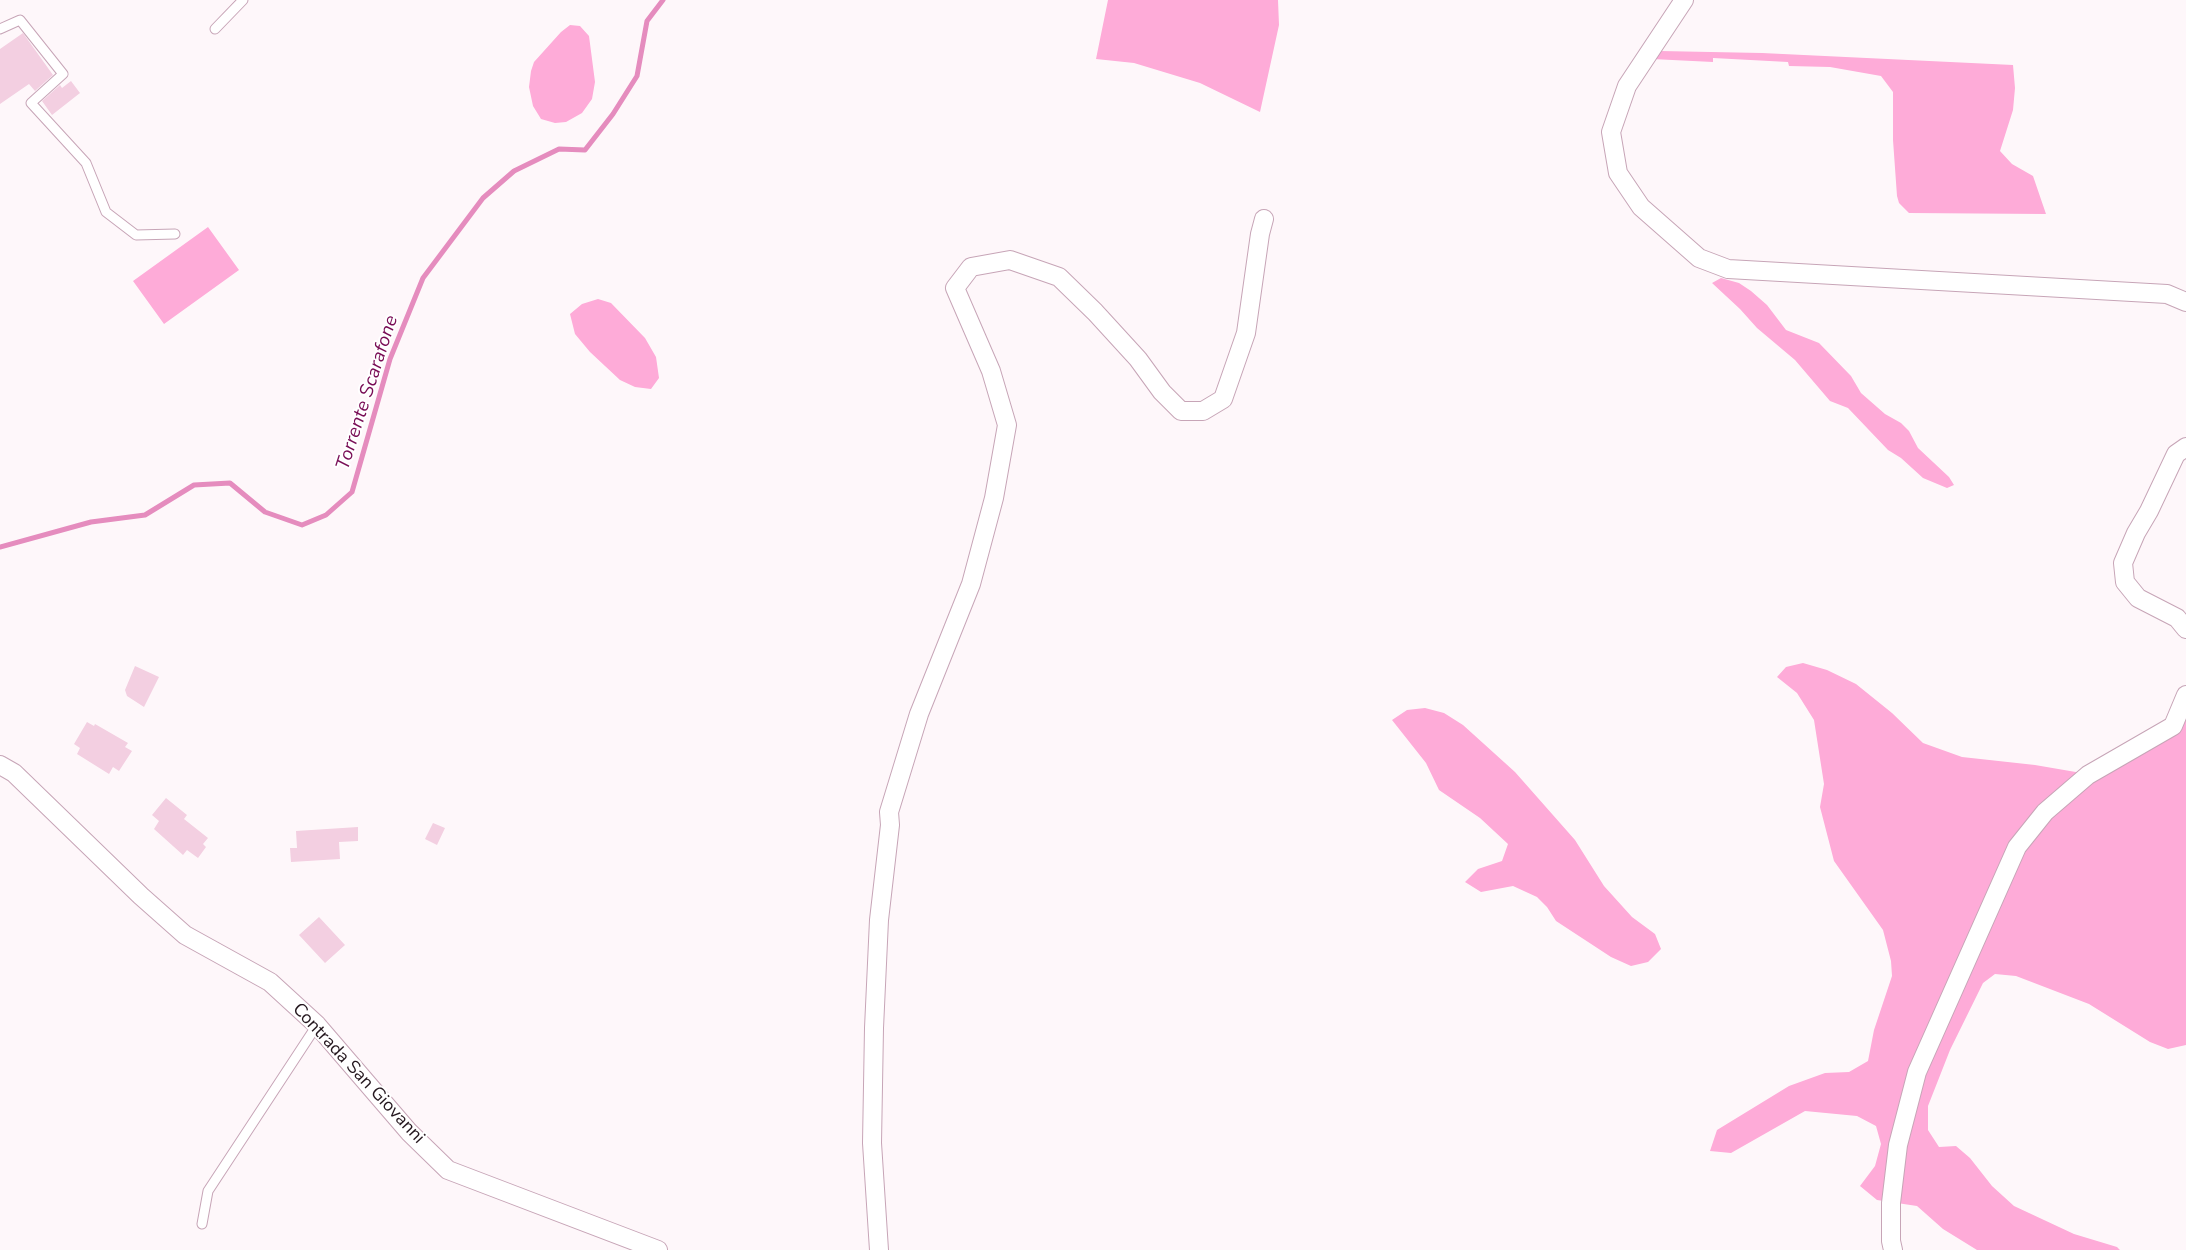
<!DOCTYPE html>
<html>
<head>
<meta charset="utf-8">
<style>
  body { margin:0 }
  canvas { display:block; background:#fef7fa }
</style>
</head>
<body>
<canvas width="2186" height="1250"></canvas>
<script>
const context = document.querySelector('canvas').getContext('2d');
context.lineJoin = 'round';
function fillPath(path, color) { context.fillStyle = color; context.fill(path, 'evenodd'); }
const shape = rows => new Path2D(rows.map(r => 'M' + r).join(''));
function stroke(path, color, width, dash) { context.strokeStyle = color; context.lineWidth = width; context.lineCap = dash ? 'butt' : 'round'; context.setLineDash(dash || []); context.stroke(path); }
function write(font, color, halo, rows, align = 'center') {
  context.font = font + ' "Nunito Sans",sans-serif'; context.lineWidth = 4; context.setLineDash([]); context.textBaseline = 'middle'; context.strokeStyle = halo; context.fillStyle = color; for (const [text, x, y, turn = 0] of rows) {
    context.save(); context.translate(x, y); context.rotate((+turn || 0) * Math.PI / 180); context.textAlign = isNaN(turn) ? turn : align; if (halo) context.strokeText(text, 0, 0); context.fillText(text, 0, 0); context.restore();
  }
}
const green = shape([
  [1108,0,1278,0,1279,25,1260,112,1200,83,1134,63,1096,59],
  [570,25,580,26,589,36,595,82,592,99,582,113,566,122,555,123,541,119,533,106,529,87,531,71,534,62,561,32],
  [1660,51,1762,53,2013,65,2015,88,2013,110,2000,151,2012,164,2033,176,2046,214,1909,213,1899,203,1897,196,1893,140,1893,92,1881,76,1830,67,1789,66,1788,62,1713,58,1713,62,1652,59],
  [208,227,239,270,164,324,133,281],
  [1721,278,1739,283,1751,291,1767,305,1786,330,1819,343,1851,376,1861,393,1885,414,1901,423,1909,431,1918,448,1949,477,1954,485,1947,488,1923,478,1901,458,1888,450,1848,408,1830,401,1795,360,1757,328,1740,309,1712,283],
  [598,299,611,303,645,338,656,357,659,378,651,389,635,387,620,380,590,352,575,334,570,314,582,304],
  [1803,663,1827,670,1856,684,1892,713,1923,743,1962,757,2035,765,2099,776,2186,705,2186,1045,2168,1049,2150,1042,2089,1004,2016,976,1995,974,1983,983,1950,1050,1928,1106,1928,1130,1939,1147,1956,1146,1970,1158,1992,1186,2014,1206,2074,1234,2117,1247,2120,1250,1977,1250,1943,1229,1917,1206,1877,1200,1860,1186,1875,1166,1881,1144,1876,1126,1857,1116,1805,1111,1731,1153,1710,1151,1717,1130,1789,1086,1825,1073,1849,1072,1868,1061,1874,1030,1892,976,1891,961,1883,930,1834,861,1820,807,1824,784,1814,720,1797,693,1777,677,1786,667],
  [1425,708,1444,713,1463,725,1515,772,1575,840,1604,886,1632,917,1655,934,1661,949,1648,962,1631,966,1611,957,1556,921,1547,907,1537,897,1513,886,1481,892,1465,882,1478,869,1502,861,1508,844,1480,818,1439,790,1426,763,1392,720,1407,710]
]);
const stream = shape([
  [0,547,91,522,145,515,194,485,230,483,265,512,302,525,326,515,352,492,390,359,423,278,483,198,514,171,559,149,585,150,613,114,637,76,647,21,663,0]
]);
const building = shape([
  [23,33,53,75,35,91,29,84,0,104,0,49],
  [71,81,80,93,52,115,42,101,60,85,62,88],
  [135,666,159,677,144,707,127,696,125,690],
  [87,722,94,726,95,724,128,743,125,747,132,751,119,771,113,767,109,774,77,754,80,748,74,744],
  [166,798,187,815,184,819,208,838,203,844,206,847,198,858,187,850,183,855,154,829,159,821,152,815],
  [433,823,445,828,437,845,425,839],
  [358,827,358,841,339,842,340,859,291,862,290,848,297,848,296,831],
  [319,917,345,945,325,963,299,935]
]);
const lane = shape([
  [0,29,20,20,63,74,31,103,86,163,106,212,136,235,175,234],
  [215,29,243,0],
  [202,1224,208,1191,317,1025]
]);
const street = shape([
  [1684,0,1627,86,1611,132,1618,173,1641,207,1699,258,1728,269,2167,294,2186,302],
  [2186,447,2176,454,2149,511,2136,533,2123,563,2125,582,2138,598,2177,618,2186,629],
  [0,765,14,773,141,896,185,935,270,982,317,1025,409,1132,448,1170,658,1250],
  [879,1250,872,1143,874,1028,879,920,890,825,889,812,919,714,971,584,994,498,1007,425,991,371,955,288,971,267,1010,260,1059,277,1095,312,1138,359,1162,392,1181,411,1203,411,1223,399,1246,333,1260,234,1264,219],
  [1893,1250,1891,1241,1891,1203,1898,1145,1917,1072,2017,847,2045,812,2088,775,2173,726,2186,695]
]);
const streetNames = [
  ["Contrada San Giovanni",358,1074,47]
];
const waterNames = [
  ["Torrente Scarafone",368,393,-72]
];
fillPath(green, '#feabd8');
stroke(stream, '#e58cbe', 5);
fillPath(building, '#f3cfe1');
stroke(lane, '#c7a5b7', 11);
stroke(street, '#c7a5b7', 20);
stroke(lane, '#fff', 9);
stroke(street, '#fff', 18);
write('18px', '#24171e', '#fff', streetNames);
write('italic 19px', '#780c55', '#fff', waterNames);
</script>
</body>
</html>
